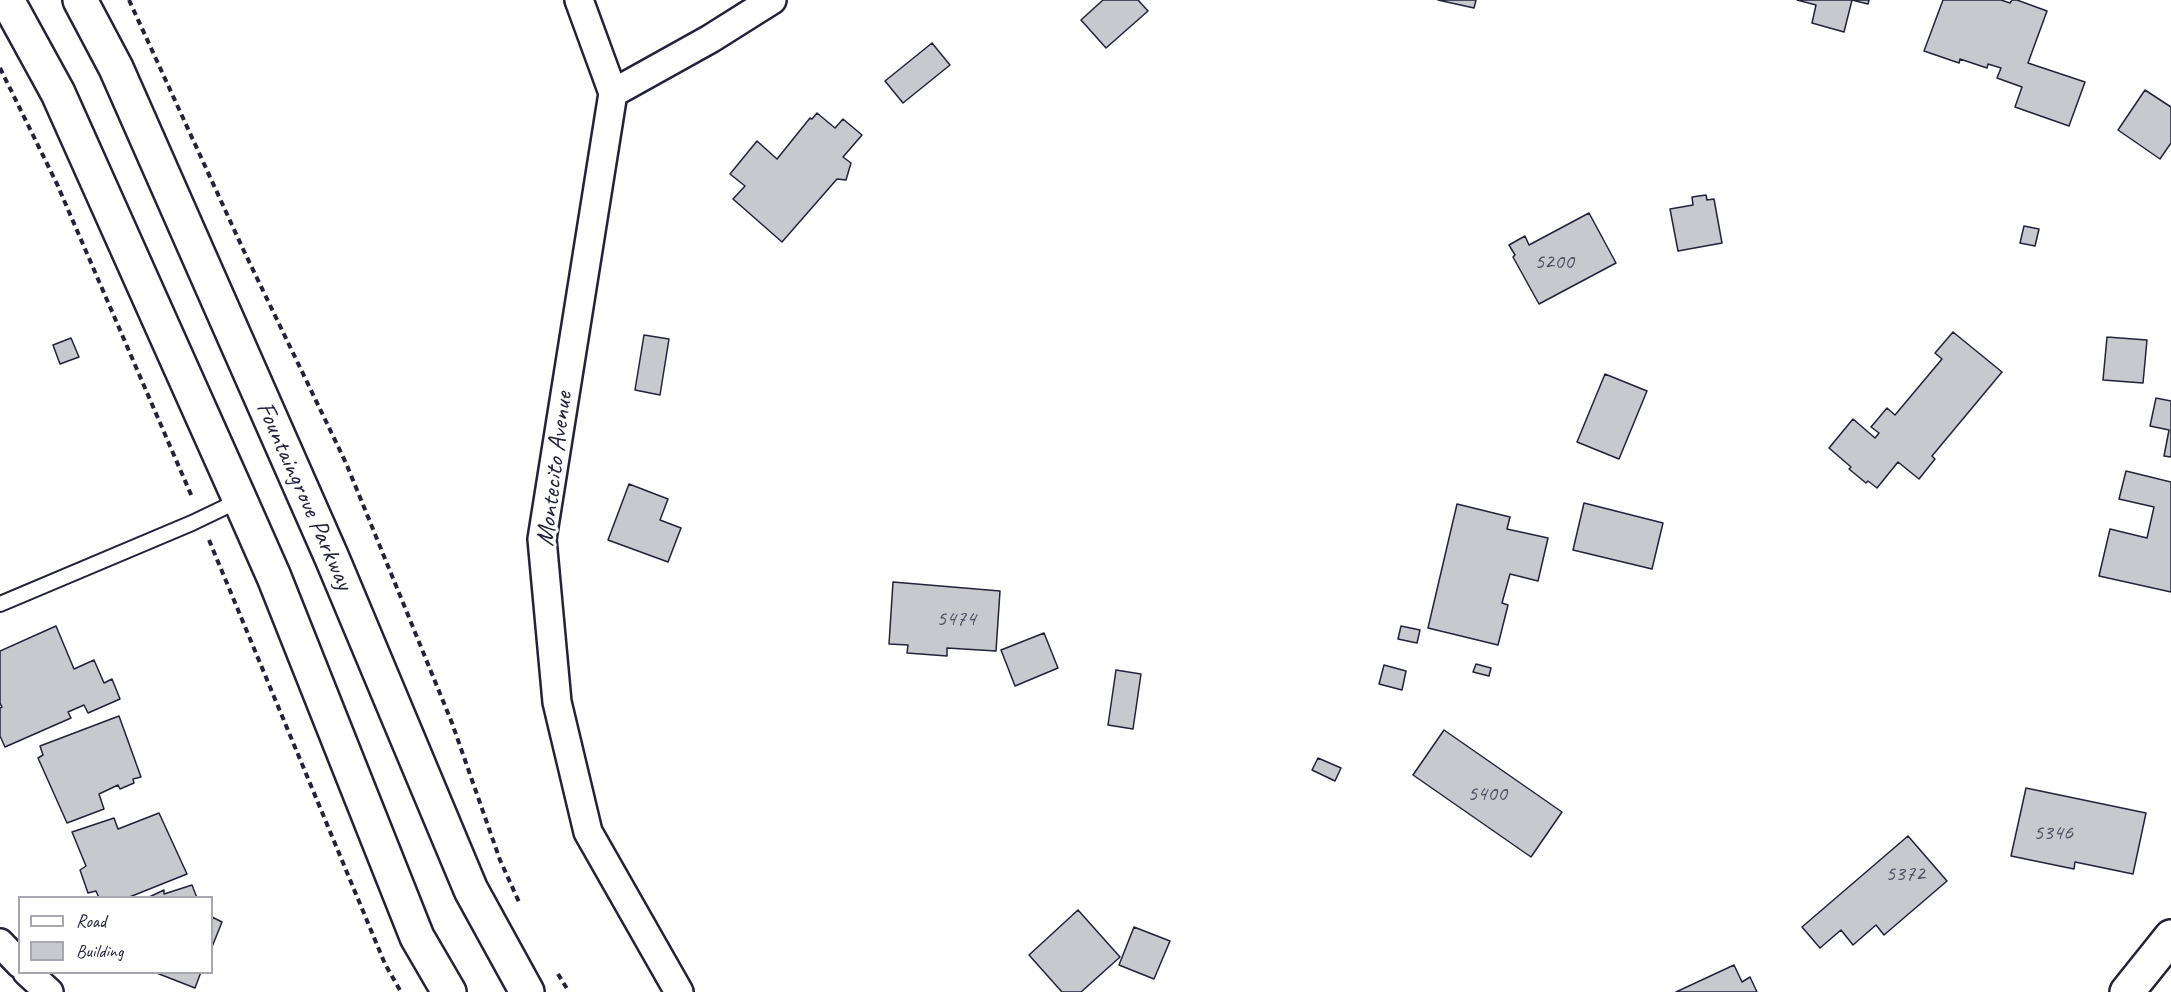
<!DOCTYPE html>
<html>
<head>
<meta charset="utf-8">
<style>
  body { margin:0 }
  #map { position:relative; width:2171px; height:992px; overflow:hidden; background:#fff; font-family:Caveat,sans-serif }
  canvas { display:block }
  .legend { position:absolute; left:18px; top:896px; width:195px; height:78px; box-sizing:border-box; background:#fff; border:2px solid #a7a7b1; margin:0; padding:8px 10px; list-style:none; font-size:18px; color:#22223b }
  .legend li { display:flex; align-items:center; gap:12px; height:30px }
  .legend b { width:30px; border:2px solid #a7a7b1 }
</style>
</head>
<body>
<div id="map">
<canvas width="2171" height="992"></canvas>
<ul class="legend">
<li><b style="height:8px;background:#fff"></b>Road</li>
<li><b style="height:16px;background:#c8c8cf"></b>Building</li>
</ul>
</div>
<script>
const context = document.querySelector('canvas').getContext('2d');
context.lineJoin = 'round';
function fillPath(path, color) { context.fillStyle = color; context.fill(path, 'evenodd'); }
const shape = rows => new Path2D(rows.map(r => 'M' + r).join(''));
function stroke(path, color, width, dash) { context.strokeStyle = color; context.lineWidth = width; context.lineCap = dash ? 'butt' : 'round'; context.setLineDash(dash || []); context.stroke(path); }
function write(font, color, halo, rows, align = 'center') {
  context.font = font + ' Caveat,sans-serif'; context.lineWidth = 6; context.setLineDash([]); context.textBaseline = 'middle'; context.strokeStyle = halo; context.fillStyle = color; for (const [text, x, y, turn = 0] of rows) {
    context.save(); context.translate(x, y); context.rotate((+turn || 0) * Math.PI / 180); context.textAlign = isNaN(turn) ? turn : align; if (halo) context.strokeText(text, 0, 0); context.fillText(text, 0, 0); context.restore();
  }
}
const building = shape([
  [1103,0,1138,0,1148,11,1106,48,1081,20,1103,0],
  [1438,0,1476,0,1474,8,1438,0],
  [1797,0,1869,0,1868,4,1852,0,1844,32,1812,23,1816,5,1797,0],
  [1943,0,2001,0,2010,3,2012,0,2017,0,2047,11,2028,63,2085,82,2069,126,2015,107,2022,87,1997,78,2001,68,1988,64,1987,68,1960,59,1959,63,1924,51,1943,0],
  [932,43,950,65,903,103,885,81,932,43],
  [2145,90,2171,107,2171,143,2160,159,2118,130,2145,90],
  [817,113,835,128,843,119,862,135,843,157,851,163,846,180,837,179,782,242,733,199,745,186,730,174,757,141,777,159,810,118,812,119,817,113],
  [1706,195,1707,200,1714,199,1722,243,1678,251,1670,209,1693,205,1692,197,1706,195],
  [1589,213,1616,263,1539,304,1513,257,1515,255,1509,245,1525,236,1529,245,1589,213],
  [2024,226,2039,229,2035,246,2020,243,2024,226],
  [1953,332,2002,372,1932,456,1935,459,1919,479,1898,462,1877,488,1868,481,1866,483,1849,469,1851,467,1829,448,1853,419,1875,438,1879,433,1871,427,1887,408,1895,415,1942,359,1935,353,1953,332],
  [644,335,669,339,660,395,635,390,644,335],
  [2107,337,2147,340,2143,383,2103,380,2107,337],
  [71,338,79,357,60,364,53,345,71,338],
  [1605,374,1647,391,1619,459,1577,442,1605,374],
  [2156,398,2171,401,2171,457,2164,456,2169,430,2150,426,2156,398],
  [2126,471,2171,482,2171,592,2099,576,2110,529,2147,538,2154,507,2119,499,2126,471],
  [629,484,668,499,660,520,681,528,668,562,608,540,629,484],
  [1584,503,1663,523,1652,569,1573,550,1584,503],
  [1457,504,1510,517,1507,529,1548,538,1538,581,1510,574,1502,603,1508,605,1498,645,1428,628,1457,504],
  [893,582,1000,591,996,651,947,648,947,656,907,653,908,645,889,644,893,582],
  [56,626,74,669,94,660,104,683,112,679,120,699,88,713,84,705,68,712,71,718,5,747,0,736,0,708,2,707,0,703,0,651,56,626],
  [1401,626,1420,630,1417,643,1398,639,1401,626],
  [1044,633,1058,668,1015,686,1001,650,1044,633],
  [1476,664,1491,668,1489,676,1473,672,1476,664],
  [1384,665,1406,671,1402,690,1379,684,1384,665],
  [1116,670,1141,674,1133,729,1108,725,1116,670],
  [119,716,141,777,133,779,134,783,120,789,118,785,99,794,104,809,67,823,38,758,43,755,40,746,119,716],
  [1444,730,1562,812,1531,857,1413,775,1444,730],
  [1318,758,1341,768,1335,781,1312,770,1318,758],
  [2026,788,2146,813,2133,874,2075,862,2074,869,2011,856,2026,788],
  [159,813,187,874,127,898,99,898,96,891,88,893,80,870,86,866,72,832,114,818,118,829,159,813],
  [1908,836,1947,881,1884,935,1876,925,1853,945,1841,930,1820,948,1802,927,1908,836],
  [192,885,197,898,147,898,164,890,164,894,192,885],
  [1078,910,1120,957,1081,992,1062,992,1029,955,1078,910],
  [212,917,222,922,212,947,212,917],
  [1134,927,1170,941,1154,979,1119,965,1134,927],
  [1734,965,1742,982,1750,977,1757,992,1676,992,1734,965],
  [154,972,201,972,195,988,154,972]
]);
const path = shape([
  [129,0,243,249,346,463,452,723,500,860,519,902],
  [0,68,57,184,192,497],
  [209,540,385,964,401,992],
  [558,974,569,992]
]);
const lane = shape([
  [0,604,192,523,240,500]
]);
const street = shape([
  [579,0,613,93,542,539,557,702,588,832,679,992],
  [613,93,710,39,772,0],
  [0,943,20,964],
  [27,972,49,992]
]);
const secondary = shape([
  [7,0,58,93,240,500,274,577,417,937,449,992],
  [80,0,116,68,332,558,471,890,527,992],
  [2127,992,2171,937]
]);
const numberNames = [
  ["5200",1554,262],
  ["5474",956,619],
  ["5400",1487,794],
  ["5346",2053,833],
  ["5372",1905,874]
];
const streetNames = [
  ["Montecito Avenue",555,469,-83],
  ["Fountaingrove Parkway",304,496,66]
];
fillPath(building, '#c8c8cf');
stroke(building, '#22223b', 1.5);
stroke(lane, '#22223b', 18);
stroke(street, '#22223b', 32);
stroke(secondary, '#22223b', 38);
stroke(path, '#22223b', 4, [6, 4.5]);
stroke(lane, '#fff', 14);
stroke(street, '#fff', 27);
stroke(secondary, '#fff', 33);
write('22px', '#4c4c60', null, numberNames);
write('26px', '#22223b', '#fff', streetNames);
</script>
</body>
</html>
